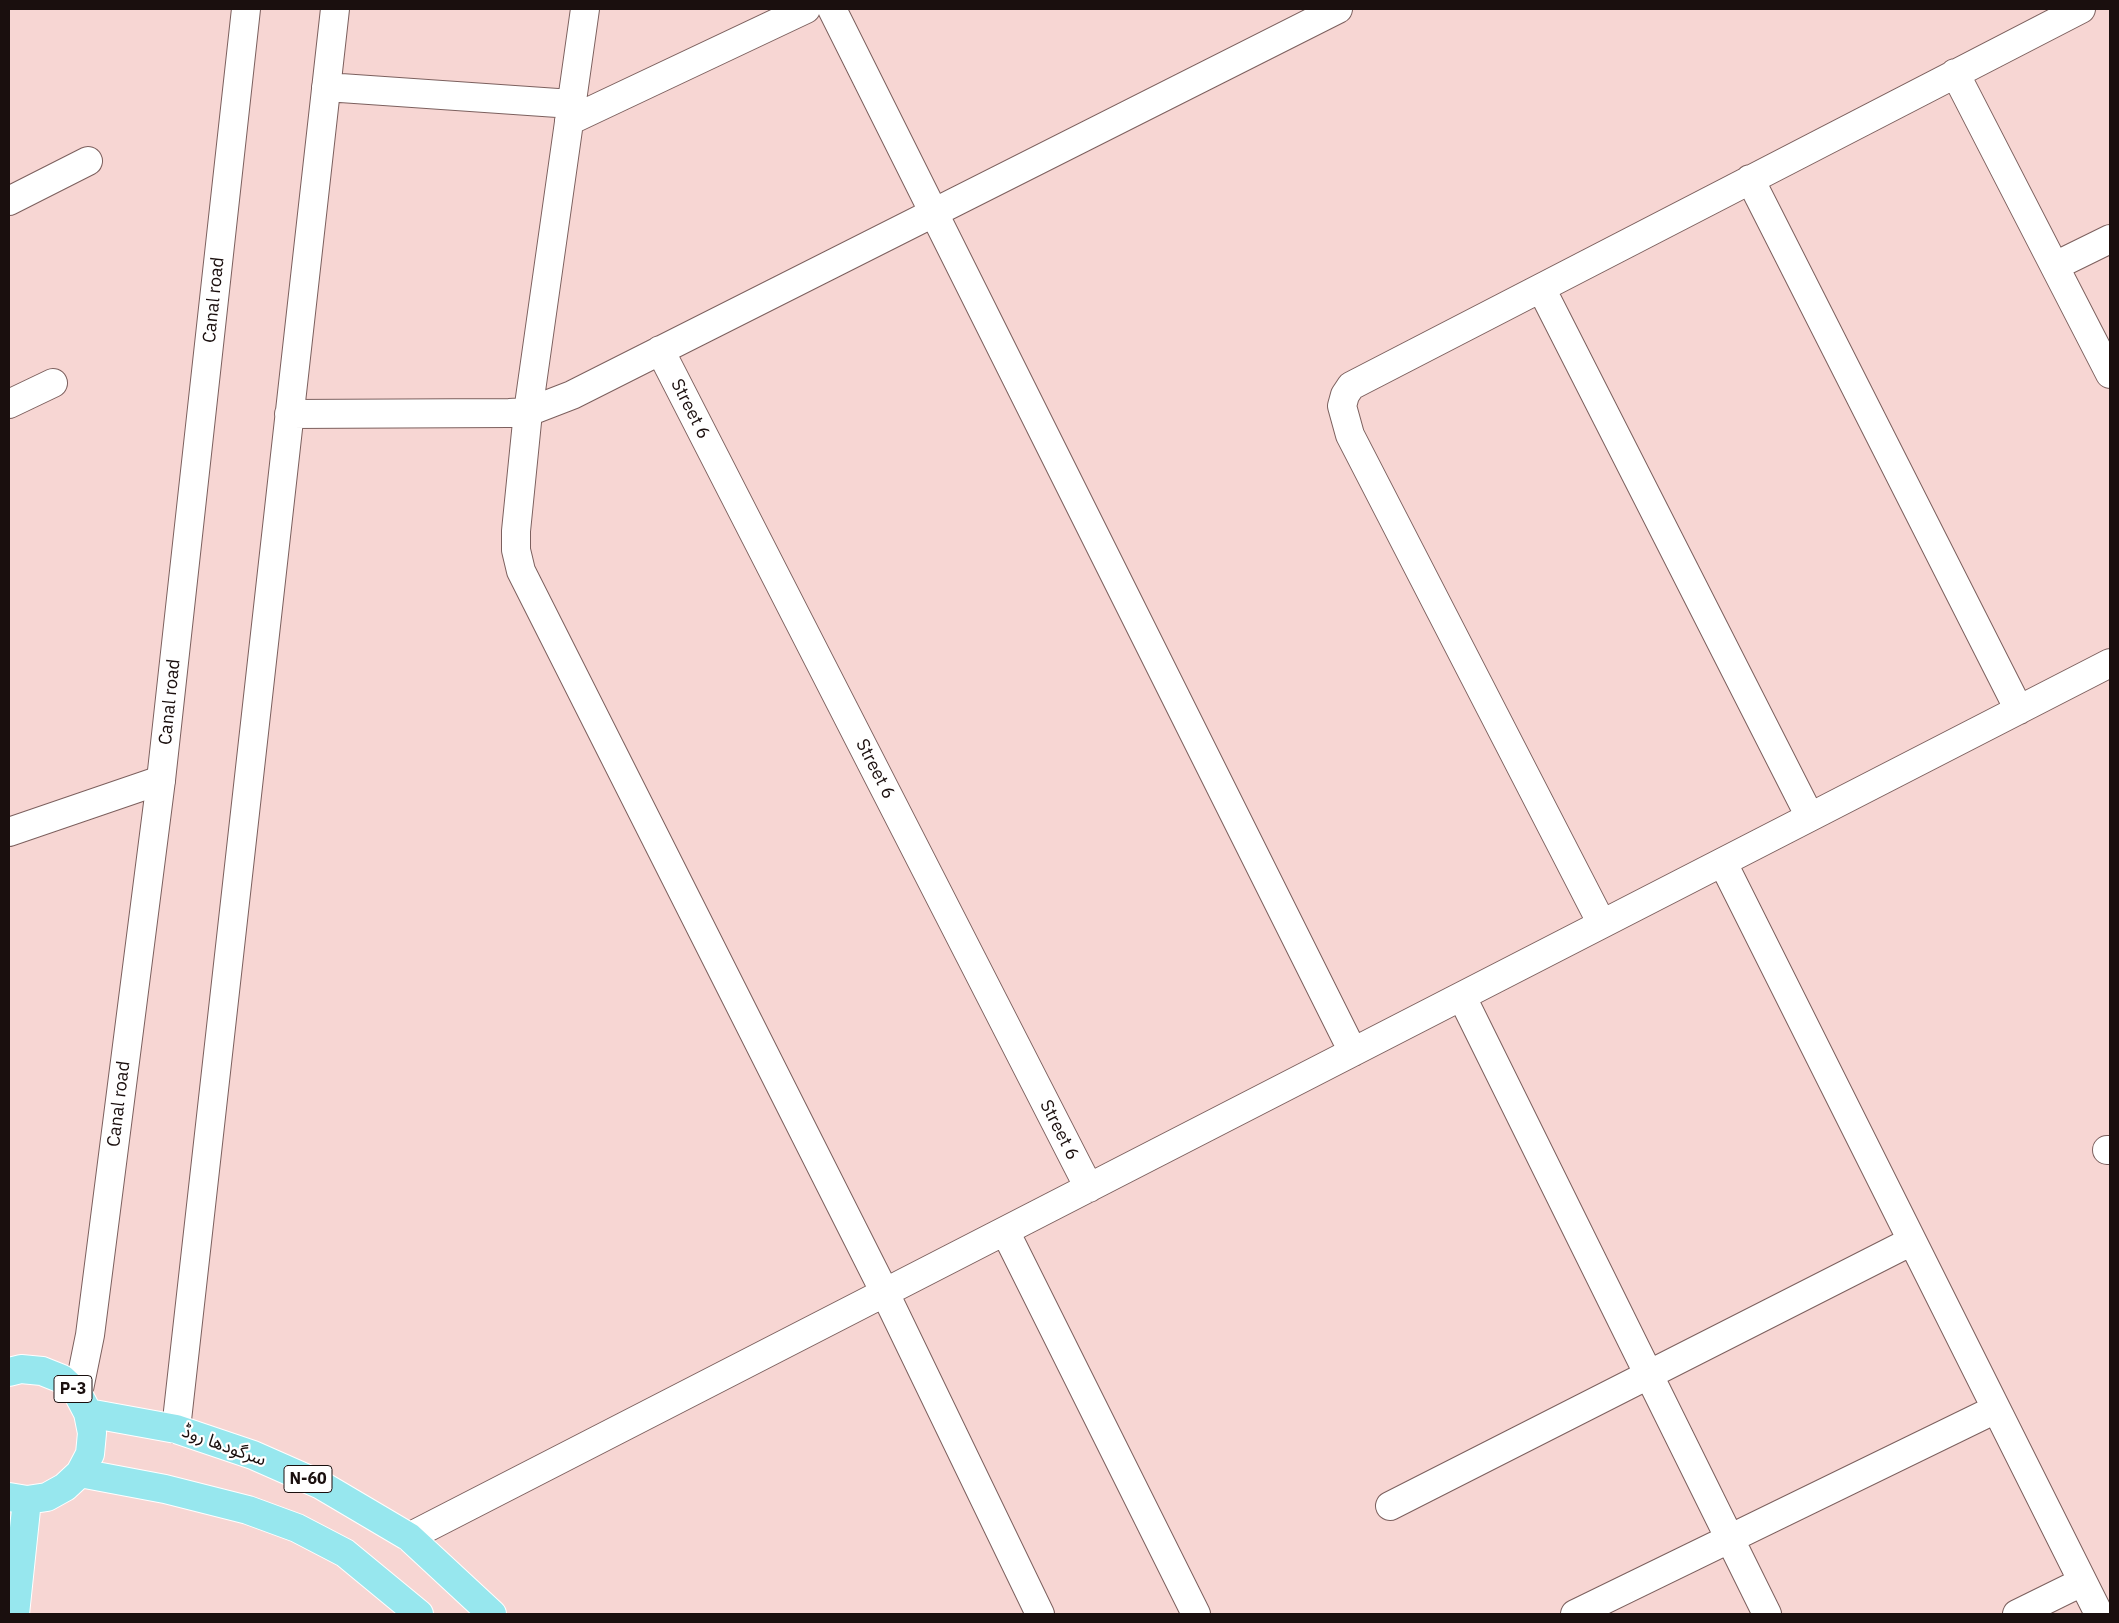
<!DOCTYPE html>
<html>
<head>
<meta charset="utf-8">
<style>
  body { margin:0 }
  #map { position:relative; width:2119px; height:1623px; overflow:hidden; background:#f7d6d3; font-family:"IBM Plex Sans",sans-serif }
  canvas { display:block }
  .frame { position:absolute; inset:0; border:10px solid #1a0f0e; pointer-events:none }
</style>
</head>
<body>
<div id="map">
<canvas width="2119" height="1623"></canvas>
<div class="frame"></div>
</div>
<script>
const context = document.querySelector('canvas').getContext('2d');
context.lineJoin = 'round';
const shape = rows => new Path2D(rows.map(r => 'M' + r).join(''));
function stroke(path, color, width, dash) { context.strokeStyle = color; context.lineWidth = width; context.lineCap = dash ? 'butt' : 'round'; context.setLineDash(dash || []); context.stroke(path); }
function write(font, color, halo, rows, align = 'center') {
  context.font = font + ' "IBM Plex Sans","Noto Sans Arabic",sans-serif'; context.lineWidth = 4.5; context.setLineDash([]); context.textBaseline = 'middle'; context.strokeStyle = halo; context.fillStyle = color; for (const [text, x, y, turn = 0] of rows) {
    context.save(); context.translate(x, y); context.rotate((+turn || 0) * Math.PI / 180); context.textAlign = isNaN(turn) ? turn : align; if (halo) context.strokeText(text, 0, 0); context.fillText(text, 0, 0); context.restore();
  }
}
const minor = shape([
  [585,9,528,412,516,531,516,550,521,571,885,1293,1040,1614],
  [832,9,1353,1052],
  [1955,73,2110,374],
  [326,87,572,104],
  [569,121,806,9],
  [1750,179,2019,710],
  [9,201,88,161],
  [2055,266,2110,239],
  [1541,288,1810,817],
  [660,350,1089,1188],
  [9,404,53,383],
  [289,414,509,413,528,412,572,395,1338,9],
  [9,832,161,780],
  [1723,863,2099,1614],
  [1602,924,1350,435,1342,406,1345,395,1351,386,2081,9],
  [1462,997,1767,1614],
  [2107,1150,2110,1150],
  [1005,1231,1196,1614],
  [176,1429,335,9],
  [1390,1506,1912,1241],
  [409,1537,2110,663],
  [1575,1614,1996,1409],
  [2017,1614,2082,1582]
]);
const tertiary = shape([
  [78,1394,90,1335,161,780,246,9]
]);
const trunk = shape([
  [9,1372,21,1369,42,1371,62,1379,78,1394,88,1413,92,1433,90,1454,80,1473,65,1487,47,1497,27,1500,9,1497],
  [88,1413,176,1429,253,1455,321,1485,409,1537,492,1614],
  [80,1473,165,1489,248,1510,297,1528,345,1553,419,1614],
  [15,1614,27,1500]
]);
const shields = [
  [73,1389,38],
  [308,1479,48]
];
const shieldNames = [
  ["P-3",73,1389],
  ["N-60",308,1479]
];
const streetNames = [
  ["Canal road",214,300,-84],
  ["Street 6",690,409,63],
  ["Canal road",170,702,-84],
  ["Street 6",875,769,63],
  ["Canal road",119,1104,-83],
  ["Street 6",1059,1130,63],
  ["سرگودھا روڈ",224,1446,20]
];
stroke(minor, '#7c605e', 30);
stroke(tertiary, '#7c605e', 30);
stroke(trunk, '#fff', 30);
stroke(minor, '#fff', 28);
stroke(tertiary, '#fff', 28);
stroke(trunk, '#97e7ee', 28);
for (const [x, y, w] of shields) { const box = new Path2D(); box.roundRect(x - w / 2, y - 13.5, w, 27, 4); context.fillStyle = '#fff'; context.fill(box); stroke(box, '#1a0f0e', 1); }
write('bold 16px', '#1a0f0e', null, shieldNames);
write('18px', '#1a0f0e', '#fff', streetNames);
</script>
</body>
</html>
